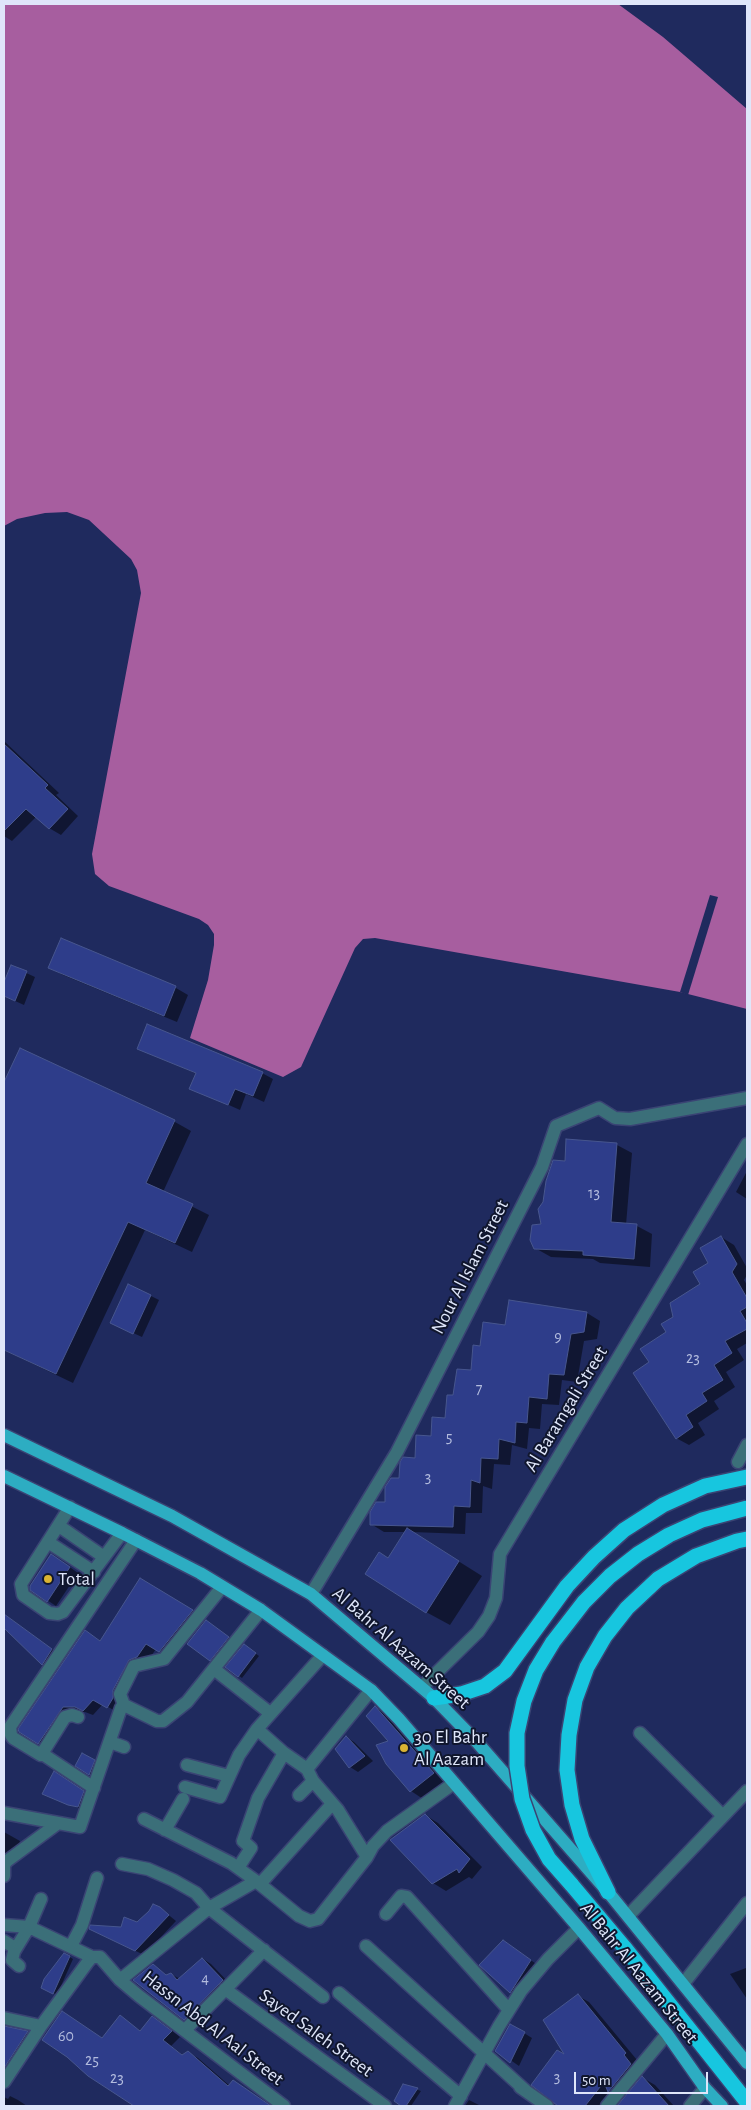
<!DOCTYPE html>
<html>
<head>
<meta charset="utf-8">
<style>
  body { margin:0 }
  #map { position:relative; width:751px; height:2110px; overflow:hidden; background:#1f2a5e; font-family:"Alegreya Sans",sans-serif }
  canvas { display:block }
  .frame { position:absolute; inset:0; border:5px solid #dfe6fa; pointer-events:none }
  .scale { position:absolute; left:574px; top:2072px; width:134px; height:22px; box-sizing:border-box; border:2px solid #dfe6fa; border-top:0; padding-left:6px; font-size:15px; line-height:18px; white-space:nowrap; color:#dfe6fa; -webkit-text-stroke:4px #10162d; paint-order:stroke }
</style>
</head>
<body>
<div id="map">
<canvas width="751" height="2110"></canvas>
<div class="frame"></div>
<div class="scale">50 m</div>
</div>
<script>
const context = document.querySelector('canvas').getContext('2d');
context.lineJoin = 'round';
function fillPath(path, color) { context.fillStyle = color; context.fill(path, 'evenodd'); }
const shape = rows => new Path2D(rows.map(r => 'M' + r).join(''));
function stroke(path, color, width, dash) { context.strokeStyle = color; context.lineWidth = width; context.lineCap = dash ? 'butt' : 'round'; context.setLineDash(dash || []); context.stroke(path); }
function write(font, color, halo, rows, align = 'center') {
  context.font = font + ' "Alegreya Sans",sans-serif'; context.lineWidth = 4; context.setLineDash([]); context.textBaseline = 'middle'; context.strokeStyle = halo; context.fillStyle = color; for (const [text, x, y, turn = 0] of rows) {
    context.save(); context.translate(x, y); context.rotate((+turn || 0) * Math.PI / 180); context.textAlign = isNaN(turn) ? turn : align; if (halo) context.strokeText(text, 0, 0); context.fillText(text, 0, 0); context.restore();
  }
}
const water = shape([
  [4,4,618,4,663,37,747,109,747,1009,680,992,375,938,363,939,355,948,301,1067,283,1077,190,1038,208,980,214,945,214,934,208,925,199,919,109,886,95,874,92,854,141,593,137,570,131,559,89,520,67,512,45,513,17,519,4,526]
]);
const pier = shape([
  [710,895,718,897,688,995,680,992]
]);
const shadow = shape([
  [4,741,59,793,56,795,78,816,61,835,49,828,37,816,12,841,4,836],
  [61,940,176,988,188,995,177,1022,63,975,50,968],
  [11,966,35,977,24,1005,4,996,4,985],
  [138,1048,262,1073,273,1079,264,1102,246,1094,240,1110,191,1088,197,1074],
  [20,1050,175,1122,191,1131,163,1192,209,1215,192,1252,145,1230,73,1383,4,1350,4,1085],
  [617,1145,632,1153,626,1225,637,1226,652,1234,650,1267,600,1263,593,1259,551,1257,535,1248,543,1226],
  [747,1171,747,1199,736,1192],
  [721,1237,734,1245,747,1268,747,1275,744,1280,747,1285,747,1343,737,1349,744,1360,726,1372,735,1387,714,1401,719,1409,698,1423,705,1435,689,1445,676,1438,650,1363,675,1317,701,1285],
  [151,1296,159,1300,142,1337,120,1327],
  [587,1313,600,1321,597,1339,584,1341,577,1382,562,1380,559,1405,542,1404,540,1429,529,1428,527,1449,512,1445,510,1465,494,1464,492,1489,483,1486,482,1513,466,1513,465,1534,412,1532,482,1576,450,1625,426,1612,389,1559,406,1532,384,1532,371,1524,386,1504,400,1479,446,1419,454,1397,472,1372,481,1348,506,1327],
  [60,1560,78,1573,56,1606,32,1590],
  [141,1580,202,1616,170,1656,156,1649,147,1662,138,1665,117,1712,103,1704,93,1715,85,1712,73,1712,49,1748,20,1731,95,1637,101,1642],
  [4,1614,60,1655,51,1668,43,1664,4,1626],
  [206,1621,236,1643,219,1665,210,1660],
  [248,1648,259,1656,242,1678,227,1667],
  [376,1708,388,1715,446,1780,423,1799,411,1791],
  [346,1737,354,1742,373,1761,358,1772,350,1767],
  [83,1755,98,1763,93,1776,77,1765],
  [62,1778,92,1797,87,1811,52,1798],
  [425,1815,438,1823,482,1867,472,1879,469,1877,446,1891,433,1883],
  [4,1832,20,1841,18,1850,11,1859,4,1856],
  [160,1908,176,1921,144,1955,99,1933,137,1924],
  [511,1946,539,1966,519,1997,511,1992,481,1964],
  [65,1954,73,1959,57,1995,42,1987],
  [203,1959,211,1964,231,1985,193,2023,184,2019,153,1965,168,1976,171,1974,180,1979],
  [746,1968,747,1968,747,1999,730,1974],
  [578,1996,589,2002,637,2060,634,2063,642,2071,612,2092,600,2106,561,2106,533,2085,567,2058],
  [120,2017,141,2031,153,2018,162,2023,180,2037,171,2046,184,2056,188,2053,198,2058,230,2086,249,2091,271,2106,136,2106,102,2083,102,2039],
  [4,2025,7,2028,27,2033,35,2037,15,2066,4,2060],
  [511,2025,532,2038,519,2066,496,2050],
  [643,2078,655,2085,674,2106,619,2106],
  [404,2085,421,2091,411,2106,402,2106,395,2101],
  [10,2096,18,2100,27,2106,4,2106,4,2097,8,2099],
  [469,2100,481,2106,465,2106]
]);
const building = shape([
  [4,744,48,785,45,788,68,809,49,829,26,809,4,831,4,744],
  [61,938,176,986,164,1016,48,968,61,938],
  [11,965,27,971,15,1001,4,996,4,982,11,965],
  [147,1024,263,1072,253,1096,235,1089,228,1105,189,1089,196,1073,137,1049,147,1024],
  [20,1048,175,1120,146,1183,193,1204,175,1243,128,1222,56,1374,4,1350,4,1082,20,1048],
  [566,1139,617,1143,611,1222,637,1224,634,1259,583,1255,583,1251,534,1249,530,1240,532,1225,541,1224,538,1209,543,1202,546,1181,553,1160,565,1161,566,1139],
  [721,1236,737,1264,732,1272,747,1298,747,1307,740,1311,747,1323,747,1329,725,1341,732,1353,714,1365,723,1380,702,1393,707,1401,686,1415,693,1427,676,1439,633,1373,649,1362,640,1349,666,1332,661,1324,673,1317,670,1303,700,1284,693,1272,708,1263,700,1248,721,1236],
  [128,1284,151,1295,133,1334,110,1323,128,1284],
  [509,1300,587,1312,584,1332,571,1334,564,1375,549,1374,547,1399,529,1397,527,1423,516,1422,515,1443,499,1439,498,1459,481,1458,480,1483,471,1480,470,1507,454,1506,453,1527,370,1525,370,1512,376,1502,385,1502,385,1487,391,1478,399,1478,400,1462,403,1457,415,1458,416,1435,431,1436,432,1417,445,1418,447,1395,453,1395,457,1369,471,1370,473,1345,480,1346,483,1322,505,1325,509,1300],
  [407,1528,459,1561,426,1613,365,1574,379,1552,388,1558,407,1528],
  [51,1554,70,1567,47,1602,30,1590,30,1586,51,1554],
  [140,1578,193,1610,159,1652,146,1644,137,1657,129,1660,113,1690,113,1698,107,1708,93,1700,83,1711,75,1707,63,1707,38,1744,19,1732,18,1729,85,1630,100,1641,140,1578],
  [4,1614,52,1649,42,1665,4,1628,4,1614],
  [206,1620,229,1637,210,1661,187,1644,206,1620],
  [244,1644,256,1653,238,1677,225,1667,244,1644],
  [375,1706,434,1773,410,1792,386,1764,376,1745,388,1741,366,1716,375,1706],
  [346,1736,365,1756,349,1768,335,1749,346,1736],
  [82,1753,95,1760,89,1775,75,1766,82,1753],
  [54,1771,84,1791,78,1807,68,1805,42,1794,54,1771],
  [425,1814,470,1859,459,1873,457,1869,432,1884,390,1840,425,1814],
  [153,1904,160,1907,169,1915,135,1951,89,1929,90,1925,121,1927,124,1917,137,1922,149,1911,153,1904],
  [503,1940,531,1960,510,1993,479,1965,503,1940],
  [64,1953,70,1956,53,1994,41,1988,44,1979,64,1953],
  [202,1958,223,1980,184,2020,133,1980,153,1964,166,1975,171,1973,177,1980,202,1958],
  [578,1994,626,2053,624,2055,631,2064,608,2092,604,2082,585,2106,558,2106,531,2085,557,2050,564,2054,543,2020,578,1994],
  [62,2011,102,2038,120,2015,140,2031,152,2016,172,2031,163,2040,182,2055,188,2051,228,2086,233,2080,271,2106,134,2106,88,2076,67,2057,42,2040,62,2011],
  [510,2024,525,2032,510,2063,495,2051,510,2024],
  [4,2026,28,2031,4,2068,4,2026],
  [642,2076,669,2106,617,2106,642,2076],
  [403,2084,418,2088,406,2106,401,2106,394,2101,403,2084]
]);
const minor = shape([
  [738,1462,747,1445],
  [70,1507,21,1584,23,1595,49,1613,58,1614,63,1612,122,1533],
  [59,1526,104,1557],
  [48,1542,94,1572],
  [311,1594,397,1452,542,1167,556,1126,599,1108,615,1118,630,1119,747,1098],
  [214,1669,270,1713],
  [422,1687,478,1632,489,1616,496,1598,500,1554,747,1144],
  [124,1705,157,1721,163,1721,187,1702,261,1610],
  [124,1705,120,1694,134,1666,164,1659,222,1587],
  [78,1717,72,1715,65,1717,43,1752,44,1755,94,1788],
  [257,1729,284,1753,307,1769,313,1781,338,1810,367,1857],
  [640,1733,723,1816],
  [110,1742,124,1747],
  [43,1755,41,1755,13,1738,11,1735,10,1727,136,1540],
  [187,1765,229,1776],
  [307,1769,371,1690],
  [185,1787,220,1797,239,1755,257,1729,323,1655],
  [299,1795,313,1781],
  [4,1813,80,1827,121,1708,124,1705],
  [144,1819,231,1863,256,1881],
  [165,1830,183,1799],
  [122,1864,148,1869,173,1880,196,1893,209,1908,323,1997],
  [238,1868,251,1848,243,1841,258,1798,284,1753],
  [4,1876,4,1865,7,1861,57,1824],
  [260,1884,332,1804],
  [386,1914,401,1896,407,1897,509,2010],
  [628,1916,747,1791],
  [4,1925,29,1927,92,1957],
  [4,1941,15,1948,12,1960,19,1966],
  [71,1946,82,1925,97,1878],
  [366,1946,526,2091],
  [15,1950,29,1927,41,1899],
  [120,1980,209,1908,256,1881,299,1916,310,1921,318,1919,367,1857,373,1846,387,1831,454,1783],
  [683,1984,747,1903],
  [225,1989,385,2106],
  [339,1993,461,2096],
  [4,2018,41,2026],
  [185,2030,264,1950],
  [4,2082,41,2026,87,1963,92,1957,100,1957,120,1980,139,1996,284,2106],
  [520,2087,547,2106],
  [455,2106,499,2026,521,1991,548,1959,579,1928],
  [607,2106,667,2034],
  [690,2106,705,2088]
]);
const major = shape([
  [4,1435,172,1516,311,1594,434,1698,476,1741,608,1892,747,2063],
  [4,1476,122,1533,200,1573,261,1610,371,1690,399,1719,579,1928,667,2034,705,2088,722,2106]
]);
const highway = shape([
  [434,1698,461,1694,485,1686,505,1671,567,1586,594,1557,624,1530,663,1505,705,1486,747,1477],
  [571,1884,624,1947,747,2102],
  [608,1892,582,1839,572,1805,567,1770,569,1735,575,1700,587,1667,605,1636,627,1608,658,1579,696,1556,737,1541,747,1539]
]);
const highwayBridge = shape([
  [571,1884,549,1859,533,1830,522,1799,517,1766,517,1733,524,1701,536,1670,553,1642,584,1602,610,1576,638,1554,669,1535,702,1520,747,1508]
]);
const markers = [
  [48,1579,5,"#dab333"],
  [404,1748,5,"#dab333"]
];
const numberNames = [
  ["13",594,1193],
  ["9",558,1337],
  ["23",693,1358],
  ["7",479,1389],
  ["5",449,1437],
  ["3",428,1477],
  ["4",205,1978],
  ["60",66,2036],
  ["25",92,2060],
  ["3",557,2077],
  ["23",117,2078]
];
const streetNames = [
  ["Nour Al Islam Street",470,1267,-63],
  ["Al Baramgali Street",566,1409,-59],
  ["Al Bahr Al Aazam Street",401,1648,41],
  ["Al Bahr Al Aazam Street",639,1973,51],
  ["Hassn Abd Al Aal Street",213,2028,38],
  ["Sayed Saleh Street",316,2033,36]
];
const poiNames = [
  ["Total",58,1579],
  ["30 El Bahr",414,1737],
  ["Al Aazam",414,1759]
];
fillPath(water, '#a75e9f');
fillPath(pier, '#1f2a5e');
fillPath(shadow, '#0007');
fillPath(building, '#2e3d8a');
stroke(building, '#47568e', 1);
stroke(minor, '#3a4474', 15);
stroke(major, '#3a4474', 15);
stroke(highway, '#3a4474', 18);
stroke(minor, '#3b6f79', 12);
stroke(major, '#2dadc2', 12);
stroke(highway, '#17c6df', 15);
stroke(highwayBridge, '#3a4474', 18, []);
stroke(highwayBridge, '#17c6df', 15);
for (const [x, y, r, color] of markers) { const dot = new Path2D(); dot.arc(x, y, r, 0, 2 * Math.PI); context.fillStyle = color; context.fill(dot); stroke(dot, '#10162d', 2); }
write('16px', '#b3bcde', null, numberNames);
write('19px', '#dfe6fa', '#10162d', streetNames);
write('19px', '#dfe6fa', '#10162d', poiNames, 'left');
</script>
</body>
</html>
